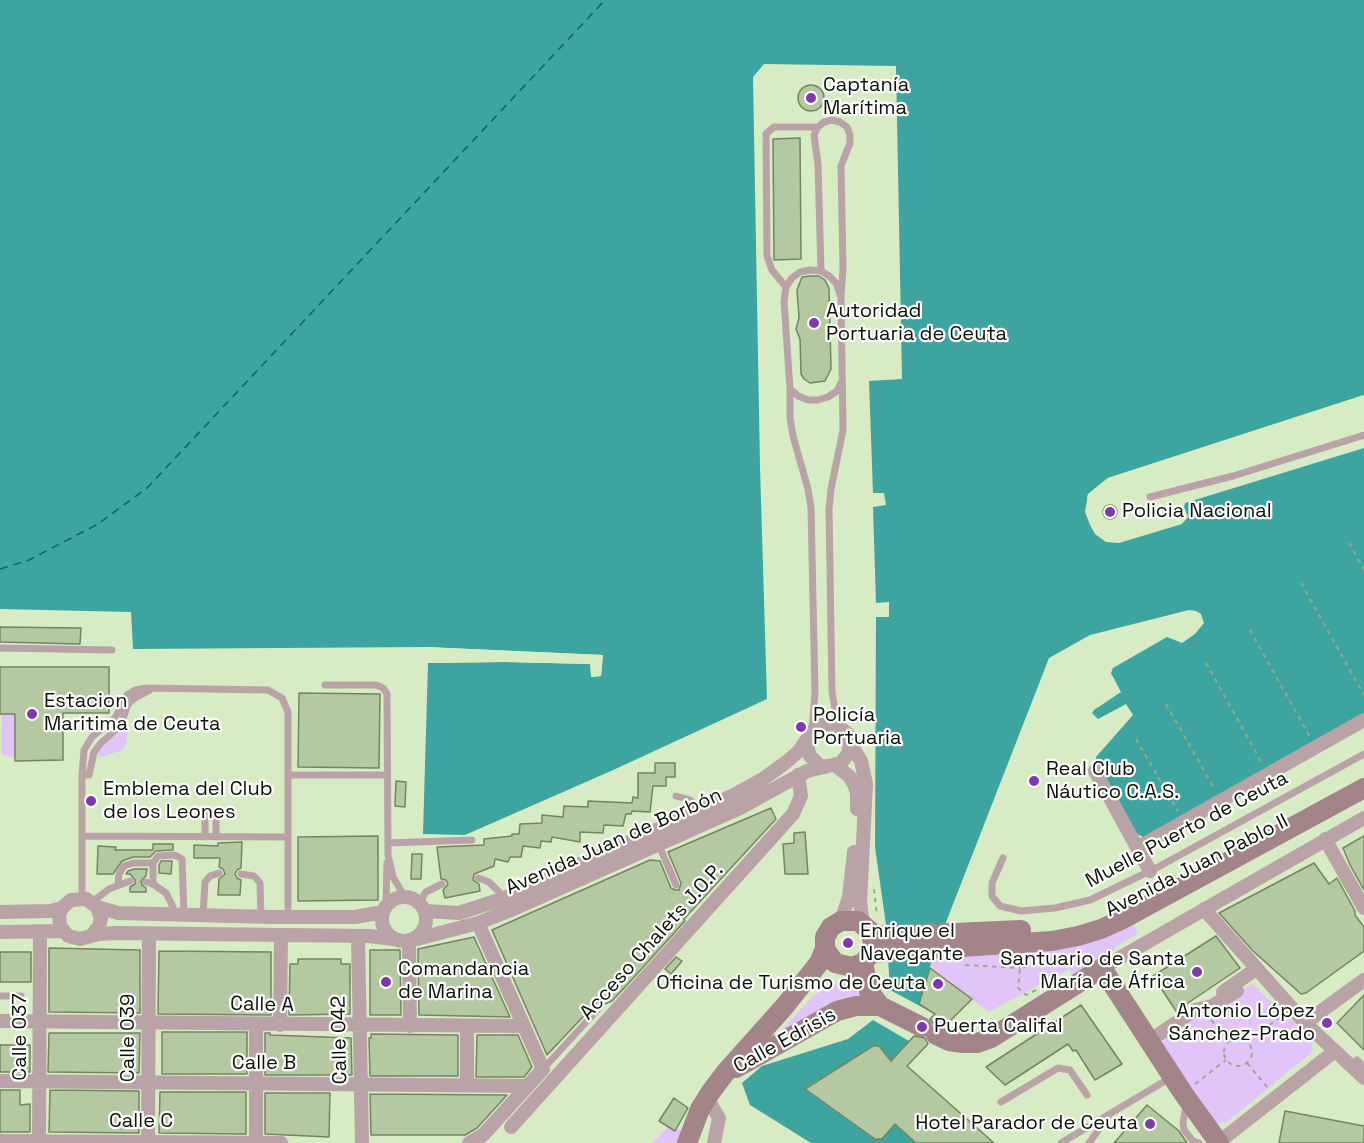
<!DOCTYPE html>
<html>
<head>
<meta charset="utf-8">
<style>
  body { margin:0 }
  canvas { display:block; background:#d7ecc4 }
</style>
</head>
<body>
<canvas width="1364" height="1143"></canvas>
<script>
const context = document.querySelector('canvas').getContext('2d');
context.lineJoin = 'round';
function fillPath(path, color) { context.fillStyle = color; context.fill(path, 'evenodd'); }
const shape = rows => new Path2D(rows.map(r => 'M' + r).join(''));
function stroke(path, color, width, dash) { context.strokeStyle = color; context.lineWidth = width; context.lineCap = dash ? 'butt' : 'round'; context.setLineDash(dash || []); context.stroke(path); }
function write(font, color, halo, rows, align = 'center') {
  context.font = font + ' "Space Grotesk",sans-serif'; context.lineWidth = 4.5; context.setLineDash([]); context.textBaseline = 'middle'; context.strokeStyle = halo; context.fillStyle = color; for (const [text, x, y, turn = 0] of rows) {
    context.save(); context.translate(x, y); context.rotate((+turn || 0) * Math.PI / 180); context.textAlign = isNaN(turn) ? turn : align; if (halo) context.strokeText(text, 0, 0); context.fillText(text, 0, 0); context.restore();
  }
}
const green = shape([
  [2,714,15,714,15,758,3,755,1,752],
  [127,724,129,726,126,744,123,750,101,757,98,755,97,753,101,748],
  [1132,920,1138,934,1115,947,1113,951,1072,975,1069,969,989,1012,930,968,933,956],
  [860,977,864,998,844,998,838,1008,827,1004,805,1023,778,1034,814,995,846,978],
  [1252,984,1313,1040,1311,1053,1227,1122,1215,1123,1159,1047,1167,1036],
  [669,1126,682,1130,678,1143,652,1143]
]);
const water = shape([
  [0,0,1364,0,1364,395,1108,478,1088,494,1085,512,1090,525,1095,534,1106,542,1119,543,1182,524,1188,517,1184,507,1185,503,1364,448,1364,714,1145,838,1137,834,1096,763,1096,757,1133,715,1126,704,1098,719,1092,713,1094,710,1121,692,1111,673,1113,668,1167,637,1182,643,1195,634,1204,623,1201,614,1196,611,1189,610,1090,635,1049,658,934,953,919,1004,935,1014,891,1062,879,1046,873,1046,805,1088,875,1139,889,1119,916,1143,811,1143,750,1105,742,1083,762,1066,848,1039,873,1020,890,990,886,925,875,847,876,617,889,617,889,602,876,603,873,507,886,505,884,493,873,493,869,381,902,379,896,66,764,64,753,77,760,467,767,699,611,771,465,835,423,834,428,663,505,662,591,664,591,677,601,676,603,655,426,647,133,649,131,612,0,609]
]);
const pier = shape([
  [1364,395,1364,398,1109,481,1090,496,1090,500,1087,498,1088,494,1108,478],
  [426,647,603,655,601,676,591,677,590,664,505,662,428,663,427,660,505,659,591,661,594,663,594,674,598,673,600,658,426,650],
  [890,990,935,1014,909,1041,873,1020]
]);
const ferry = shape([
  [0,569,29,560,98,524,147,488,605,0]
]);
const building = shape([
  '798 98a13 13 0 1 1 26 0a13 13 0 1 1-26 0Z',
  [800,138,801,259,774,260,773,139,800,138],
  [810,276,819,276,825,280,829,288,831,369,825,381,810,383,804,379,801,374,800,339,796,329,799,318,797,290,802,277,810,276],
  '1103 512a7 7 0 1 1 14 0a7 7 0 1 1-14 0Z',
  [0,627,81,628,80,644,0,642,0,627],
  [0,667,109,667,109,713,63,713,63,760,15,761,15,714,0,714,0,667],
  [299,693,380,694,379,768,298,767,299,693],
  [655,763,675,763,675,777,666,777,666,786,653,786,650,812,632,811,631,814,626,814,623,826,604,825,603,833,580,832,580,842,552,837,551,842,541,841,540,848,523,846,521,857,510,857,508,862,495,859,494,866,474,874,473,880,479,884,480,891,445,898,443,890,448,884,446,880,441,879,437,847,484,845,484,839,512,836,512,834,519,834,520,824,542,823,542,815,563,817,564,806,588,807,588,801,632,803,633,797,638,798,638,773,655,773,655,763],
  [396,781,406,782,405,807,395,806,396,781],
  [771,808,776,819,684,919,685,921,627,985,612,1001,605,1004,601,1001,596,1003,547,1055,492,930,650,860,660,861,671,888,675,890,679,890,681,883,668,852,771,808],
  [805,832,808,874,785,874,783,844,794,843,794,833,805,832],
  [378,836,378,900,298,901,298,837,378,836],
  [1364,836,1364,890,1350,865,1343,848,1364,836],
  [242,842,241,868,237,870,235,874,237,878,241,880,240,895,218,895,219,879,225,874,223,869,219,867,220,858,194,858,194,845,218,846,218,843,242,842],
  [153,844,173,844,173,850,156,851,150,857,133,857,122,861,113,874,97,874,98,846,116,847,115,850,153,850,153,844],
  [412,854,422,854,421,879,411,879,412,854],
  [161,861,172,861,171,874,159,873,159,865,161,861],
  [1314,863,1329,884,1337,878,1355,911,1355,915,1364,927,1364,951,1306,993,1301,994,1253,951,1219,913,1314,863],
  [134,869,147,869,146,876,141,881,142,885,146,888,146,892,130,892,130,887,135,884,135,880,130,874,126,874,128,871,134,869],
  [1216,936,1240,968,1176,1011,1153,976,1216,936],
  [474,937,510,1017,419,1015,418,949,474,937],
  [49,948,140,950,140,1013,49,1012,49,948],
  [370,950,400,950,401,1015,370,1015,370,950],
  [159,951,271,952,271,1015,158,1014,159,951],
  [0,952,31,952,31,982,0,982,0,952],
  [676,957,682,961,671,974,665,969,676,957],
  [298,959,341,959,341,964,350,964,350,1014,289,1015,290,964,298,964,298,959],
  [930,968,972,999,945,1026,933,1024,930,1019,935,1014,919,1004,930,968],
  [1364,995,1364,1050,1337,1023,1364,995],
  [1081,1005,1122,1064,1095,1080,1076,1050,1073,1051,1068,1044,1005,1085,986,1067,1081,1005],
  [162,1032,247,1032,247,1074,162,1074,162,1032],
  [49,1033,140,1033,139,1073,48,1072,49,1033],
  [265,1033,270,1033,270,1035,351,1038,352,1075,265,1075,265,1033],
  [371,1034,458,1035,458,1076,370,1076,369,1038,371,1038,371,1034],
  [477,1035,518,1035,532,1067,524,1077,476,1077,477,1035],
  [914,1036,925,1038,928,1044,907,1066,994,1143,916,1143,895,1124,882,1139,875,1139,805,1089,873,1046,879,1046,891,1061,914,1036],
  [0,1045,30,1045,30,1072,0,1072,0,1045],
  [0,1090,20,1090,20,1105,30,1104,30,1132,0,1132,0,1090],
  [50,1090,139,1091,139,1133,49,1132,50,1090],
  [160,1092,246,1092,246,1134,159,1133,160,1092],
  [265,1093,330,1093,329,1137,265,1134,265,1093],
  [370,1094,507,1095,477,1128,465,1135,371,1135,370,1094],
  [674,1098,688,1108,675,1131,659,1121,674,1098],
  [1147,1105,1179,1131,1187,1143,1114,1143,1147,1105],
  [1285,1111,1364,1126,1364,1143,1279,1143,1285,1111]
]);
const path = shape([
  [1349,543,1364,570],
  [1301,583,1364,695],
  [1250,630,1310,737],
  [1206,663,1262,763],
  [1166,704,1215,790],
  [1136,739,1178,811],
  [874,889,877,916],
  [965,965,1020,968],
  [1036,990,1026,995,1018,988,1020,968,1063,956],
  [1211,1020,1229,1040],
  '1224 1052a14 14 0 1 1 28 0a14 14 0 1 1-28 0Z',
  [1248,1042,1281,1016],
  [1247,1063,1268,1088],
  [1195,1084,1226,1060]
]);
const lane = shape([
  [821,271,818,164,814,135,818,127,824,122,832,120,840,122,847,127,850,135,850,143,841,166,843,269,841,295],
  [786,287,772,270,767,256,766,134,774,127,818,127],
  [790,389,798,396,808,400,818,400,828,397,837,391,842,381],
  [1150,497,1233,476,1364,435],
  [0,648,112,650],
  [325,685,376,685,383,688,387,694,388,855,393,877,405,897],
  [812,731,815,693,811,508,808,489,793,436,790,418,790,389,784,301,786,287,792,278,800,272,810,270,821,271,829,276,836,283,841,297,843,430,831,489,829,509,832,692,836,715,840,726],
  [82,775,89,775,94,752,100,744,121,725,128,704,136,697,150,690],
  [288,775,387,775],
  [676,796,690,800,701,809],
  [216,811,216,837],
  [205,813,205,837],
  [82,836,288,837],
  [388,843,472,840],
  [658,843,676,885],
  [1003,858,992,883,992,896,1000,906,1021,911,1055,908,1090,900,1158,867,1364,754],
  [241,874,254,876,260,883,261,916],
  [478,878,489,882,505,898],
  [146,882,153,884,166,893,173,907,174,914],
  [153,884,153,863,158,856,175,855,182,859,184,914],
  [118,885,119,874,124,866,133,863,153,863],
  [82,898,82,775,84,750,92,737,115,718,127,695,135,690,146,688,268,690,282,698,288,712,288,916],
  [92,902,109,889,130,881],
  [419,903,426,892,442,884],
  [386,907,387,863],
  [203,915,205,882,210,876,219,873],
  [0,996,21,996],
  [1357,1060,1364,1067],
  [543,1069,600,1007],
  [1001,1102,1058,1068,1070,1070,1087,1095],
  [1186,1105,1183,1123,1184,1130,1193,1141,1199,1143],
  [1061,1143,1170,1078],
  [1089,1143,1108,1117]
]);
const street = shape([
  [850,743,861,761,866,784,860,902,862,918,866,927],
  [836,766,849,776,854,784,857,793,857,809],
  [1095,771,1150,871],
  [1325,839,1364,908],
  [1137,848,1364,720],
  '382 919a22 22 0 1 1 44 0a22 22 0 1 1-44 0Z',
  [97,907,118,913,271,917,355,917,383,912],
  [1204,909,1305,1023,1364,1078],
  [425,911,459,913,505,898,734,795,763,779,785,763,798,752,808,738],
  [0,912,50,911,62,908],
  [841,921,849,897,854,852],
  [0,932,63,931],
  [91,936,99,926,101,919,97,907,86,899,71,900,62,908,59,914,60,926,68,936,80,939,99,934,116,933,369,936,393,939],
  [358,937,362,1143],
  [413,940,478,923,511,910,740,808,807,771,841,763,848,754,850,743,847,733,835,724,820,725,812,731,808,738,808,750,810,756,819,765,825,767],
  [409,941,410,1026],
  [1102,968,1364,818],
  [1223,992,1256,969],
  [0,1021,524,1026],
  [1305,1023,1364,980],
  [280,1025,281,935],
  [467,1026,467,1085],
  [1149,1041,1195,1010,1212,1006,1237,991],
  [0,1081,528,1086],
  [707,1098,719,1118,714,1143],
  [511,1127,793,814,801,796,798,775],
  [0,1141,281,1143],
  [1219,1142,1335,1051],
  [39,1143,40,932],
  [148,1143,149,934],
  [256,1143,256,1024],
  [469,1143,483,1135,543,1069,478,923]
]);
const secondary = shape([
  [871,935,888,936,1021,930],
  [871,953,1052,941,1078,936,1101,929,1121,920,1364,788],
  [863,963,869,991,880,1006,922,1027],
  [936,1035,949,1041,963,1043,977,1043,991,1038,1102,968,1183,1093,1219,1143],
  [736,1068,837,1011,856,1006,880,1006],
  [687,1143,700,1109,710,1093,725,1073,784,1007,819,963,825,949,825,937,831,927,841,921,858,921,869,930,873,941,872,947,867,958,863,963,852,967,835,963,825,949]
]);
const markers = [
  [811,98,6,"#8039ac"],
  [814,323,6,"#8039ac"],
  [1110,512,6,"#8039ac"],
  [32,714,6,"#8039ac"],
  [801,727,6,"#8039ac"],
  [1034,781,6,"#8039ac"],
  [91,801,6,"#8039ac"],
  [848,943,6,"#8039ac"],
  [1197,972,6,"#8039ac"],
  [386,982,6,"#8039ac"],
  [938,984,6,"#8039ac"],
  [1327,1023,6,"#8039ac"],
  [922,1027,6,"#8039ac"],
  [1150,1124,6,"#8039ac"]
];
const poiNames = [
  ["Captanía",823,86],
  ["Marítima",823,109],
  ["Autoridad",826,312],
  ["Portuaria de Ceuta",826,335],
  ["Policia Nacional",1122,512],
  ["Estacion",44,702],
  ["Maritima de Ceuta",44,725],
  ["Policía",813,716],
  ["Portuaria",813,739],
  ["Real Club",1046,770],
  ["Náutico C.A.S.",1046,793],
  ["Emblema del Club",103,790],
  ["de los Leones",103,813],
  ["Enrique el",860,932],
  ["Navegante",860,955],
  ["Santuario de Santa",1185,960,"right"],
  ["María de África",1185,983,"right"],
  ["Comandancia",398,970],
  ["de Marina",398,993],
  ["Oficina de Turismo de Ceuta",926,984,"right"],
  ["Antonio López",1315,1012,"right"],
  ["Sánchez-Prado",1315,1035,"right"],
  ["Puerta Califal",934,1027],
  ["Hotel Parador de Ceuta",1138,1124,"right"]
];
const streetNames = [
  ["Muelle Puerto de Ceuta",1187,830,-28],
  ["Avenida Juan de Borbón",614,842,-24],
  ["Avenida Juan Pablo II",1197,866,-27],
  ["Acceso Chalets J.O.P.",652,942,-48],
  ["Calle A",262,1005,1],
  ["Calle 037",21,1037,-90],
  ["Calle 039",129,1038,-90],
  ["Calle 042",340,1040,-91],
  ["Calle Edrisis",785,1041,-29],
  ["Calle B",264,1064],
  ["Calle C",141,1122]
];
fillPath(green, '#e2c5f8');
fillPath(water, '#3da49f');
fillPath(pier, '#d7ecc4');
stroke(ferry, '#0c635f', 1.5, [8, 6]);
fillPath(building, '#b4c8a2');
stroke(building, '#738561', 1.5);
stroke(path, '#99aa8a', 2, [4.5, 4.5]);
stroke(lane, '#b9a3a6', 7);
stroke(street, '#b9a3a6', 14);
stroke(secondary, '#a38488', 20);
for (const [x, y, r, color] of markers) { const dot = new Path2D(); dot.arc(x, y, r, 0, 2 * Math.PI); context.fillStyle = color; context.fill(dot); stroke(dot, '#fff', 2); }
write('20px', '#0a1105', '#fff', poiNames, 'left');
write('20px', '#0a1105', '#fff', streetNames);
</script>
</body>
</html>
